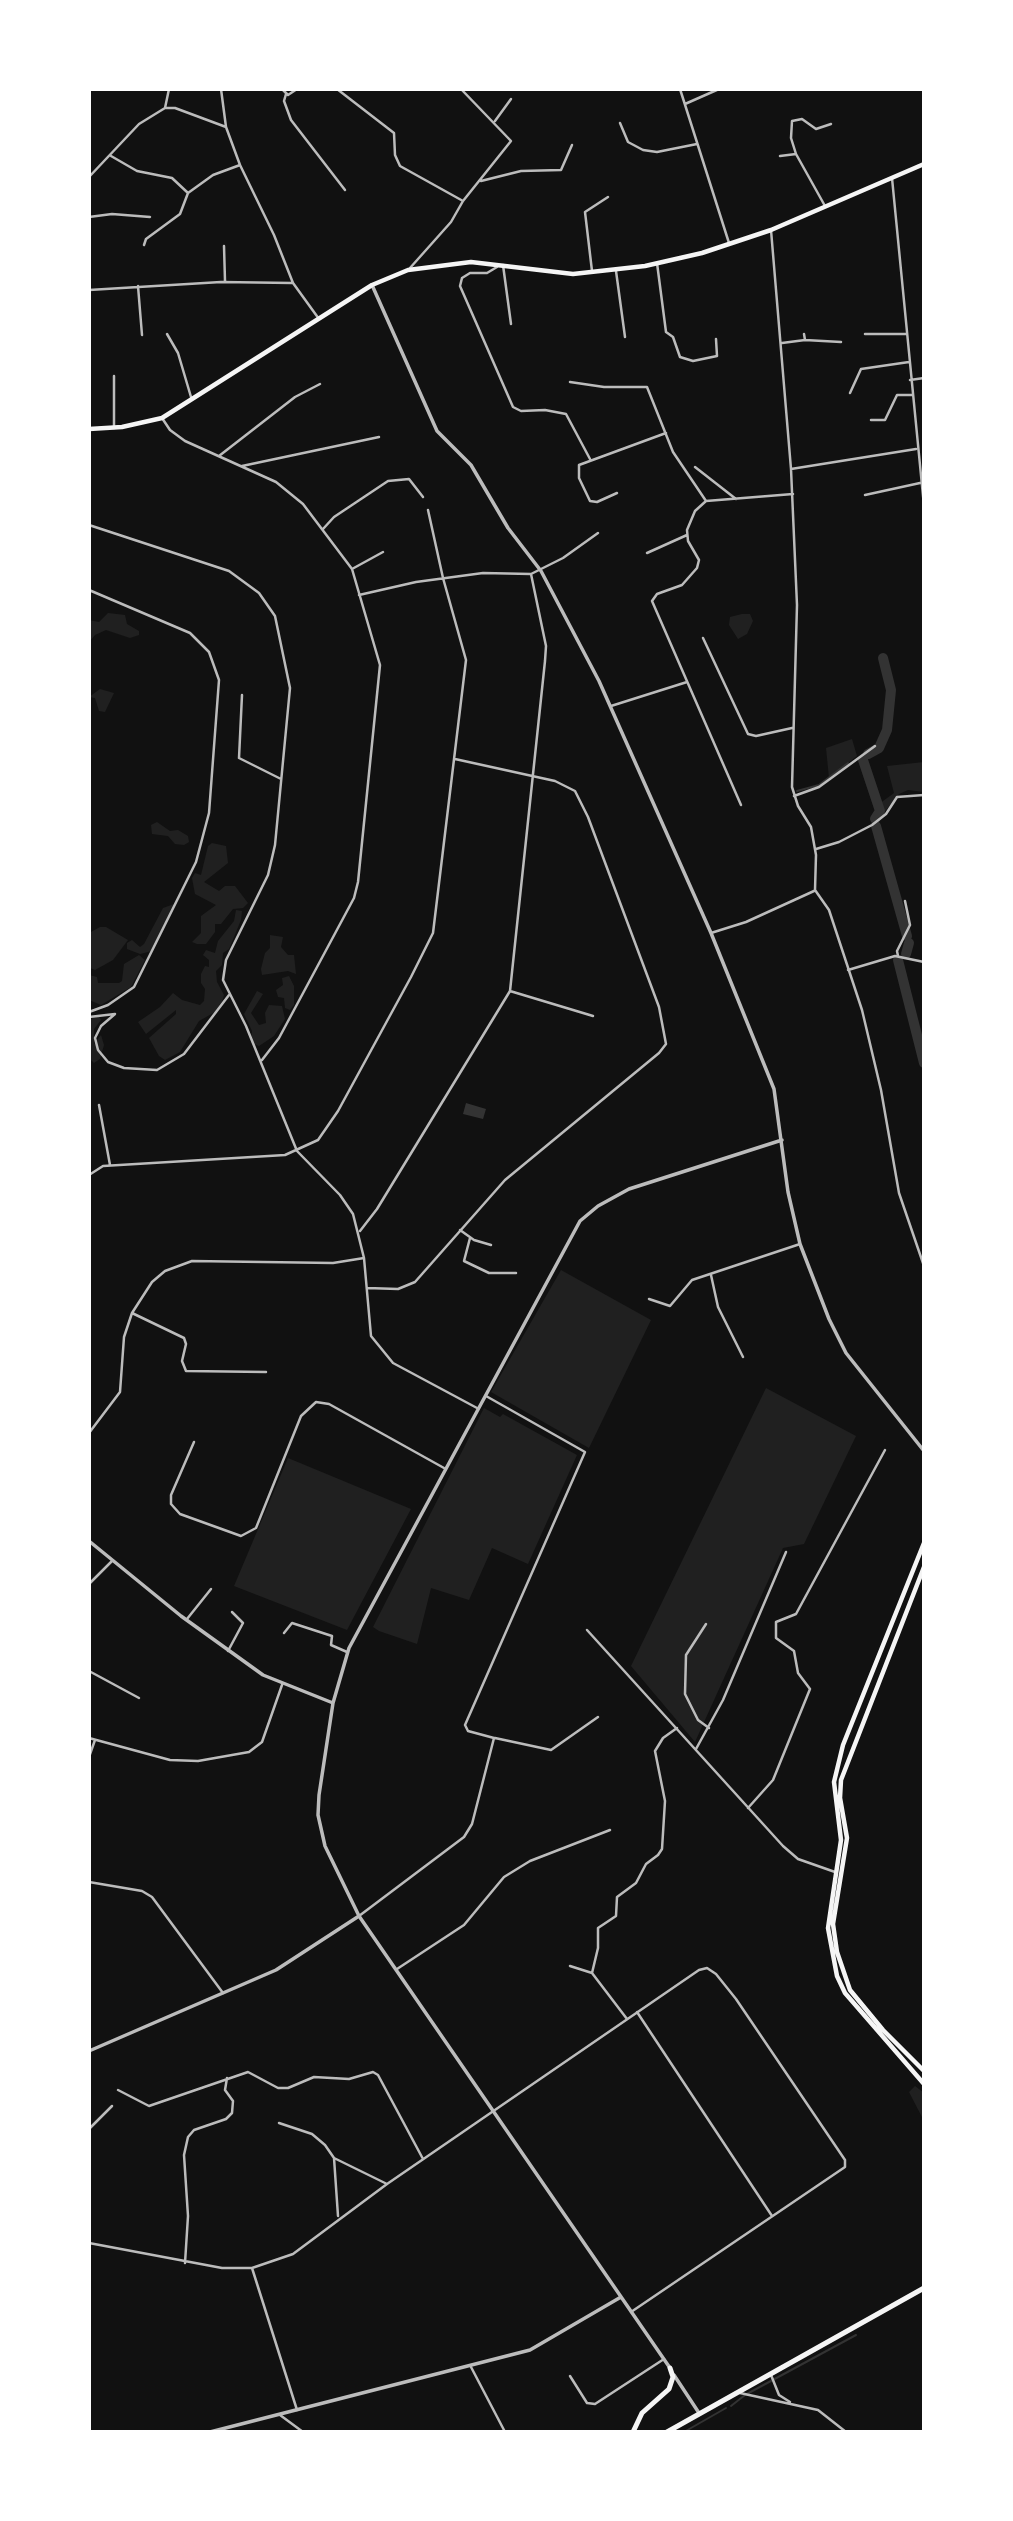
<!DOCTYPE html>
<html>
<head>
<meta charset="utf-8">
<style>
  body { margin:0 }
  #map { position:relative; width:1013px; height:2521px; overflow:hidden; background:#111; font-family:"DM Sans",sans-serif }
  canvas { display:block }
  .frame { position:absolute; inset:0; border:91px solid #fff; pointer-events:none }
</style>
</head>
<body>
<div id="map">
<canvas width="1013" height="2521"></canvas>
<div class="frame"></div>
</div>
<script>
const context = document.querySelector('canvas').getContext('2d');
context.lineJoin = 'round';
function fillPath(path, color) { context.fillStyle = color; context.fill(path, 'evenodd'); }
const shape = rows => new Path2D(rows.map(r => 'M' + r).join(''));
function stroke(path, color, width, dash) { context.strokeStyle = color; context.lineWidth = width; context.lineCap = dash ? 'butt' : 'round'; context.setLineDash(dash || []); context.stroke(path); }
const green = shape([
  [108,613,125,615,127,624,139,631,139,635,130,638,106,630,95,635,89,642,89,620,99,622],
  [742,614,750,614,753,621,747,634,738,639,729,625,730,617],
  [100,689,114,693,105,712,99,711,95,698,89,697],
  [852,739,857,756,829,778,826,748],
  [924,762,924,792,908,790,899,794,882,815,879,804,894,793,887,766],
  [157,822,170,831,178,830,188,836,189,842,184,845,175,844,168,836,152,834,151,825],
  [212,843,226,846,228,863,204,882,219,891,225,886,235,886,248,903,243,908,233,909,221,924,215,924,215,932,206,944,197,944,192,942,201,933,201,916,216,905,195,894,192,878,195,873,201,875,208,846],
  [174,904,152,951,140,954,127,949,127,943,132,940,140,947,144,944,163,908],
  [236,910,242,911,241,920,229,949,223,953,222,965,216,971,217,982,224,995,222,1002,215,1012,199,1021,180,1052,165,1060,159,1056,149,1038,176,1014,176,1010,146,1034,138,1022,160,1007,173,993,182,1000,200,1005,204,1001,205,989,201,983,201,974,205,966,209,967,209,960,203,955,206,950,215,953,218,941,234,921],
  [100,927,106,927,128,940,113,960,95,970,90,968,89,963,89,933],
  [270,935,283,937,281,947,288,955,294,955,296,974,288,971,262,975,261,969,265,953,270,948],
  [139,955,145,960,131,987,101,1005,89,1000,89,975,97,977,98,983,119,983,122,981,124,964],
  [289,976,294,986,294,1005,290,1010,285,1008,284,998,278,997,276,990,283,985,282,978],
  [257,991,263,994,251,1013,259,1025,266,1023,265,1013,269,1005,282,1006,285,1019,274,1036,259,1046,251,1043,252,1031,244,1014],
  [98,1015,101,1020,94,1029,94,1044,101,1035,104,1045,100,1059,94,1063,89,1058,89,1020],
  [561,1270,651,1320,589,1448,491,1392],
  [766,1388,856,1436,804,1544,783,1548,695,1742,631,1666],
  [484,1408,500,1417,503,1414,577,1455,528,1564,492,1548,469,1600,431,1588,417,1644,379,1631,373,1627],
  [288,1458,411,1509,347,1630,234,1586],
  [915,2086,924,2093,924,2121,909,2092]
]);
const water = shape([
  [466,1103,486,1109,483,1119,463,1114]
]);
const stream = shape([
  [797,791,819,785,848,763],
  [731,2406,745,2395,856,2335],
  [684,2432,726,2408]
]);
const river = shape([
  [868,754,879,748,887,730,891,690,883,658],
  [863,760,880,811,875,819],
  [876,826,907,936],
  [906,954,909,943],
  [898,960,924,1063]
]);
const minor = shape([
  [221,89,226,127,240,165,274,235,293,283,319,319],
  [282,89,288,95,297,89],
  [337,89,394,133,395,155,400,166,463,201],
  [680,89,729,243],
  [286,94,284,101,291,120,345,190],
  [685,104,719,89],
  [165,108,169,89],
  [495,121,511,99],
  [620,123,628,142,643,150,657,152,697,144],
  [796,154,791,138,792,121,802,119,816,129,831,124],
  [111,156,137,171,172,178,188,193,213,175,240,165],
  [780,156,796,154,825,206],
  [89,177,139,124,165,108,175,108,226,127],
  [892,178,924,506],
  [481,181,521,171,561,170,572,145],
  [89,217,112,214,150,217],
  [771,230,791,469,797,605,792,787,798,806,811,827,816,855,815,890,829,910,862,1010,881,1090,899,1193,924,1266],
  [144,245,146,239,180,214,188,193],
  [224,246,225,281],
  [657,263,666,332,673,337,680,357,693,361,717,356,716,339],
  [503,265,511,324],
  [497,267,487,273,470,273,462,278,460,286,513,407,521,411,545,410,566,414,590,459],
  [410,268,451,222,463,201,511,141,461,89],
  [592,271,585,212,608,197],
  [616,271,625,337],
  [138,286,142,335],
  [89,290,221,282,292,283],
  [167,334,178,353,191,397],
  [865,334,907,334],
  [805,340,841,342],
  [782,343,805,340,804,334],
  [910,380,924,378],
  [570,382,604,387,647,387,673,452,706,501,793,494],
  [850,393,861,369,909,362],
  [162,418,170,430,185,441,276,482,303,504,352,569,380,665,358,882,354,898,279,1038,262,1060],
  [871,420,885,420,897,395,912,395],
  [114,428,114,376],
  [219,456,295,397,320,384],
  [242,466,379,437],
  [695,467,736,499],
  [791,469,916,449],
  [617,493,597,502,590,501,579,478,579,465,666,433],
  [865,495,920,483],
  [706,501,695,511,687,530,688,541,699,560,697,568,682,585,657,594,652,601,741,805],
  [89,525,229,571,259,593,275,616,290,688,275,845,268,875,226,960,223,980,246,1026,297,1151,340,1195,353,1214,364,1258,371,1336,393,1363,477,1408],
  [323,529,334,517,388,481,409,479,423,497],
  [647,553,687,535],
  [352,569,383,552],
  [89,590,190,633,209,652,219,680,209,813,196,862,134,987,108,1005,89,1012],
  [359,595,416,582,483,573,531,574,563,558,598,533],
  [703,638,748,734,756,736,792,728],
  [242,695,239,758,281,779],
  [611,706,687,682],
  [794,796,819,787,875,746],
  [816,849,839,842,872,825,886,814,897,797,924,795],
  [711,933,746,922,814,891],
  [898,956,897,951,910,925,905,901],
  [848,970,895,956,924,962],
  [510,991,593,1016],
  [89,1017,115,1014,101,1026,95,1038,98,1050,108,1062,124,1068,157,1070,184,1054,229,995],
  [99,1105,110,1165],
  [89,1175,103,1166,285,1155,318,1140,338,1111,411,977,433,933,466,660,443,578,428,510],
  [460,1230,474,1240,491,1245],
  [360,1231,377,1209,510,991,545,661,546,646,531,574],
  [470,1238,464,1261,489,1273,516,1273],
  [711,1275,718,1307,743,1357],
  [367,1288,398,1289,415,1282,505,1180,659,1053,666,1044,659,1007,588,817,575,791,555,781,455,759],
  [649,1299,670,1306,692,1280,800,1244],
  [132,1313,184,1338,186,1344,182,1361,186,1371,266,1372],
  [89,1433,120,1392,124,1337,132,1313,152,1282,165,1271,192,1261,333,1263,364,1258],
  [194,1442,171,1495,171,1504,180,1514,241,1536,256,1528,301,1416,316,1402,329,1404,444,1468],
  [89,1584,112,1561],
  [187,1619,211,1589],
  [706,1624,686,1655,685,1694,698,1720,709,1728],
  [587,1630,783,1846,798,1859,835,1872],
  [284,1633,292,1623,332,1636,331,1645,347,1652],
  [228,1651,243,1623,232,1612],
  [89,1671,139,1698],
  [89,1738,170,1760,198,1761,249,1752,262,1742,282,1685],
  [495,1738,551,1750,598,1717],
  [696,1749,723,1700,786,1552],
  [89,1757,95,1740],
  [748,1808,773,1780,810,1689,798,1673,794,1651,776,1638,776,1622,796,1614,885,1450],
  [89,1882,142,1891,152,1897,223,1993],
  [359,1916,464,1837,472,1824,494,1738,468,1731,465,1725,585,1452,486,1396],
  [570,1966,592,1973,627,2019],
  [397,1969,464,1925,504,1877,530,1861,610,1830],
  [592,1973,598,1948,598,1928,616,1916,617,1897,636,1883,646,1864,658,1855,662,1849,665,1801,655,1751,663,1738,677,1728],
  [637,2012,772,2216],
  [118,2090,149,2106,248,2072,278,2088,288,2088,314,2077,349,2079,373,2072,378,2075,423,2159],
  [279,2123,312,2134,325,2145,334,2158,338,2216],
  [89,2129,112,2106],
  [334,2158,387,2184],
  [89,2243,222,2268,252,2268,293,2254,387,2184,699,1970,707,1968,716,1974,736,1999,845,2160,845,2167,631,2312],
  [185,2263,188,2216,184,2155,188,2137,194,2130,226,2119,232,2113,233,2101,225,2090,227,2078],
  [252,2268,297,2410],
  [471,2367,505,2432],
  [771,2375,779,2395,790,2402],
  [570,2376,587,2403,595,2404,664,2359],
  [740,2393,818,2410,846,2432],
  [280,2415,303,2432]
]);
const tertiary = shape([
  [372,285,437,431,471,465,508,528,541,571,599,681,711,933,774,1089,788,1192,800,1244,829,1319,846,1353,924,1451],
  [89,1541,181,1616,263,1675,333,1703],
  [89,2051,276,1970,359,1916],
  [670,2368,359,1916,325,1846,318,1815,319,1795,333,1703,349,1648,580,1221,598,1206,629,1189,782,1140],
  [674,2375,699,2413],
  [210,2432,530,2350,621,2297]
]);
const secondary = shape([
  [89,429,122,427,162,418,372,285,408,270,471,262,573,274,645,266,702,253,771,230,924,164],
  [924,1543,843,1745,834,1782,841,1840,828,1928,837,1976,845,1993,924,2084],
  [924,1567,841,1780,840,1798,847,1838,833,1924,837,1952,850,1990,883,2030,924,2071]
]);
const trunk = shape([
  [633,2432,642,2413,669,2389,673,2377,670,2368],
  [667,2432,924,2288]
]);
fillPath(green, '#202020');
fillPath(water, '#333');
stroke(stream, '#333', 2);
stroke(river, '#333', 10);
stroke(minor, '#bcbcbc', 2.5);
stroke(tertiary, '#bcbcbc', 3.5);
stroke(secondary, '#f5f5f5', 4.5);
stroke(trunk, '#f5f5f5', 5);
</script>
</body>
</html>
